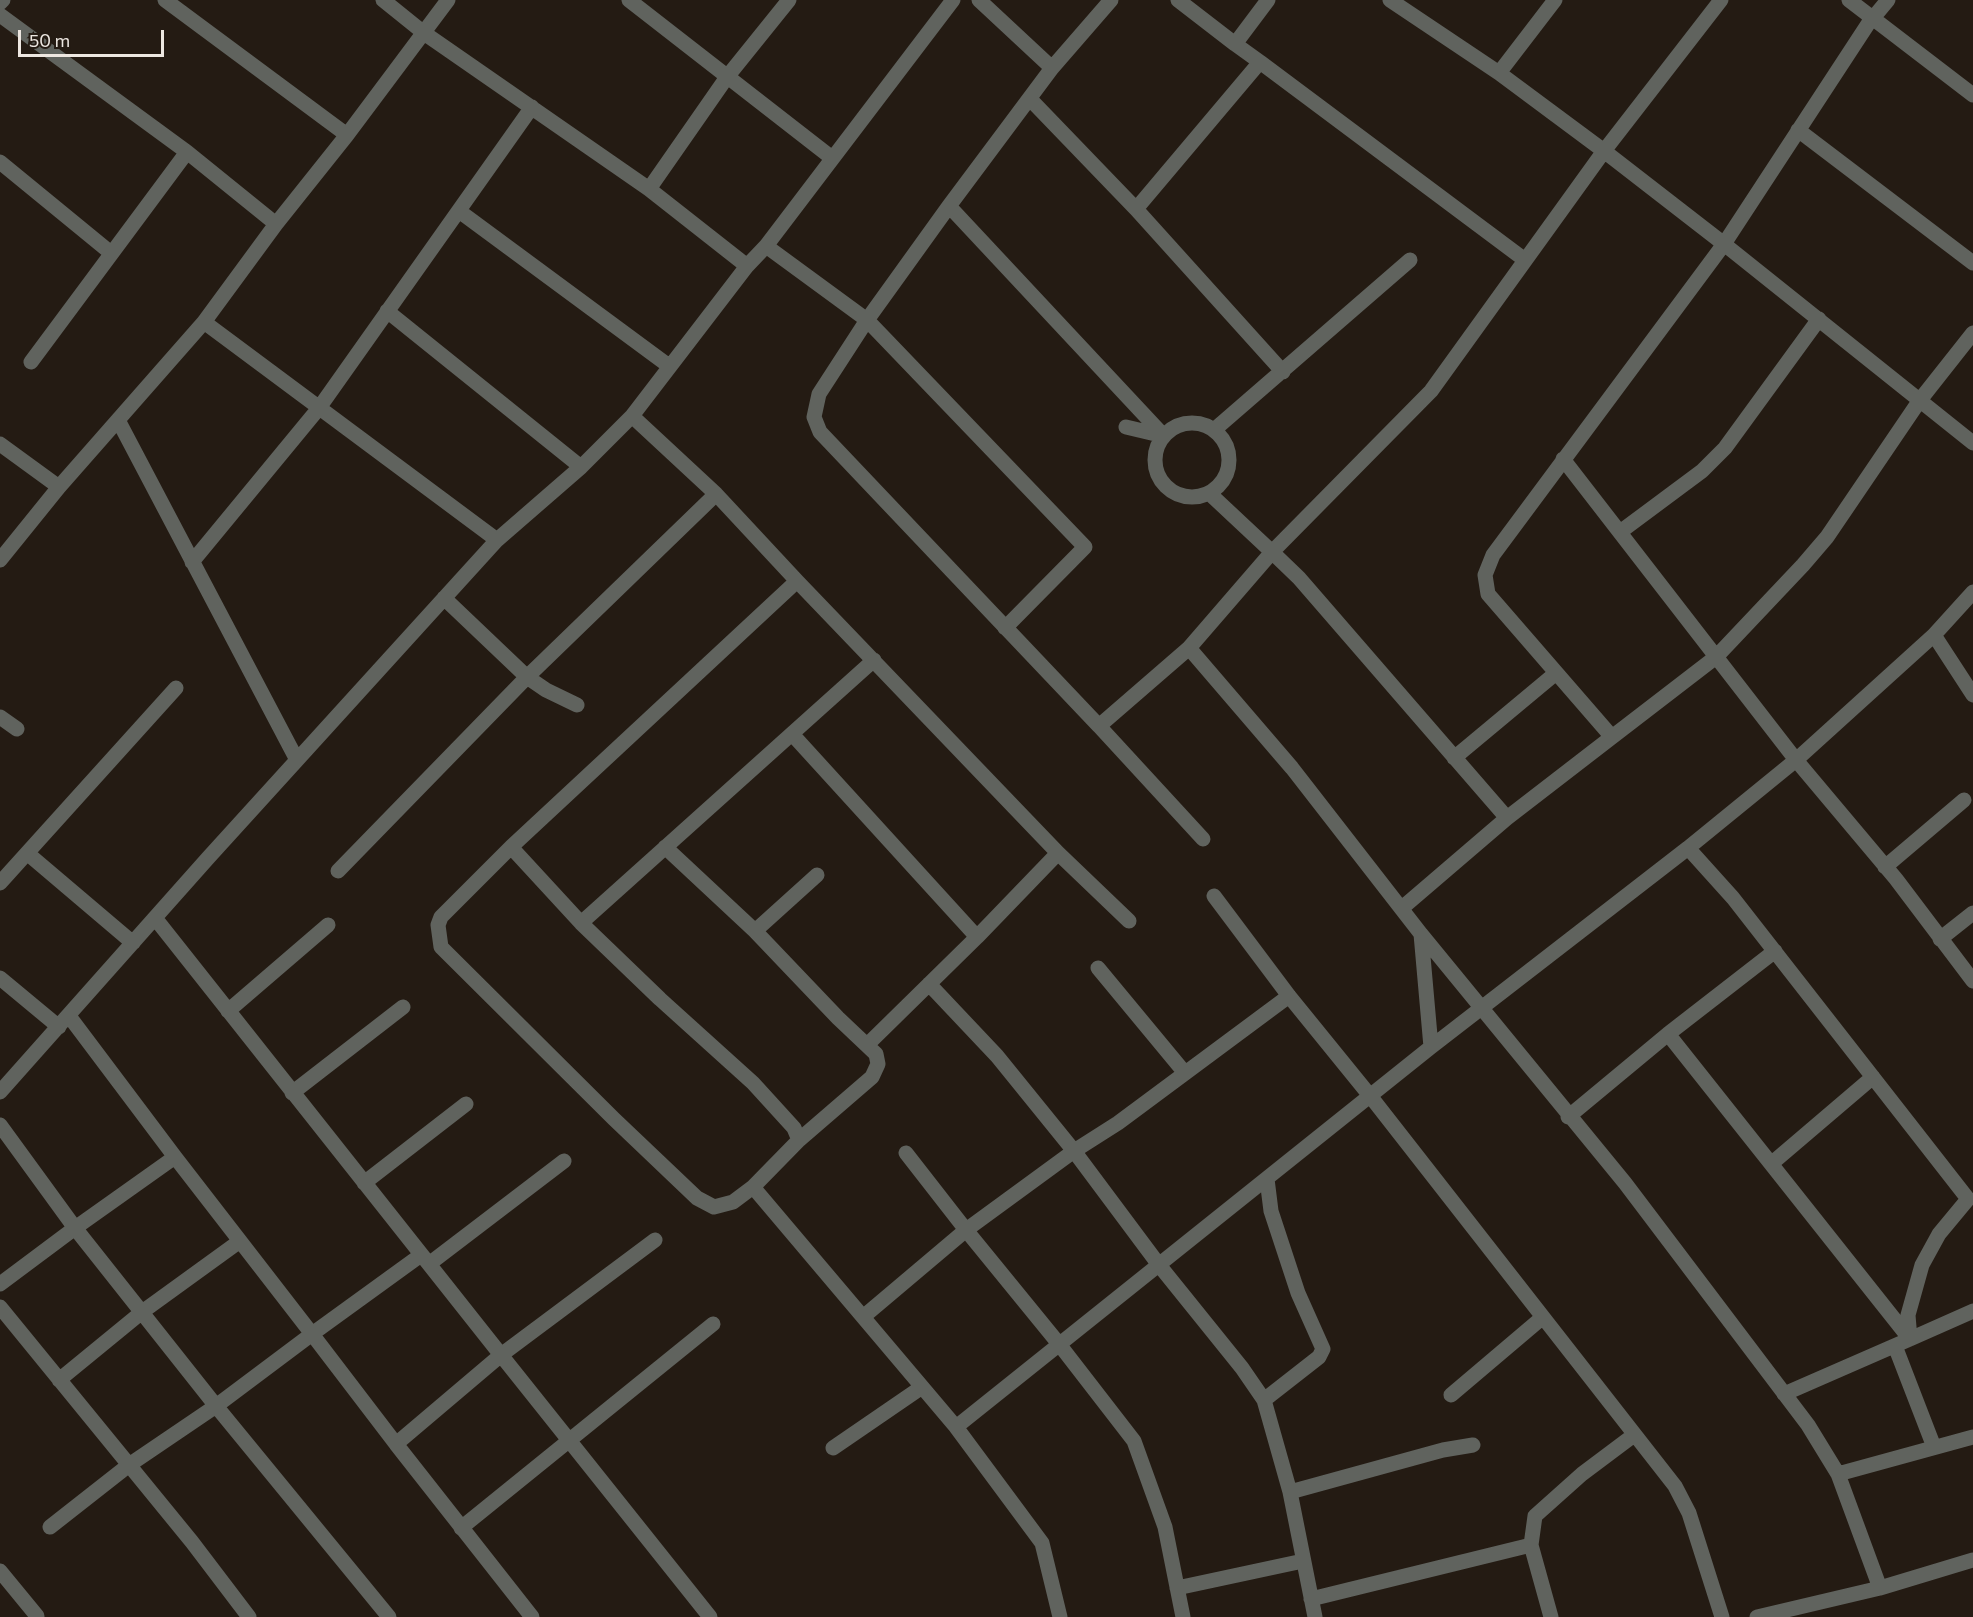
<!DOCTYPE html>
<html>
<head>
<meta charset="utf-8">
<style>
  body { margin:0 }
  #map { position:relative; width:1973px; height:1617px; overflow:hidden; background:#241b13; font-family:Commissioner,sans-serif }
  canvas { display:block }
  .scale { position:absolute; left:18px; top:30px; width:146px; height:27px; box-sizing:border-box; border:3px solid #ede7e1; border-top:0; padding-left:8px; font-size:18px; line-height:21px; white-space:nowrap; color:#ede7e1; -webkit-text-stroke:4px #241b13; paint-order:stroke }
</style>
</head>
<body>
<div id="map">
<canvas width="1973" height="1617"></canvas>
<div class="scale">50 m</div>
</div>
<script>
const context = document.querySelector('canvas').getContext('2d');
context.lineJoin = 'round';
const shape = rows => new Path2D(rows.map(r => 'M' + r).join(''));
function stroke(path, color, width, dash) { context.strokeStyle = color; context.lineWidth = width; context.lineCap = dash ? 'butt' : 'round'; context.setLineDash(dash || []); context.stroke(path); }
const minor = shape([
  [165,0,347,135],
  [383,0,424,33,649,189,747,266,766,246,867,320,819,394,814,417,820,432,1099,726,1189,648,1272,552,1299,578,1507,818,1612,737,1488,594,1485,575,1493,555,1724,244,1604,151,1499,73,1390,0],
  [629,0,832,158],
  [979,0,1052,68],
  [1178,0,1235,44],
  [1849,0,1973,95],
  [1888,0,1868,24,1724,244,1973,443],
  [0,3,3,0],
  [0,15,187,152,276,224],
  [1260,62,1525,260],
  [1499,73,1555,0],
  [1030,99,1136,209,1260,62,1235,44,1268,0],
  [1798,130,1973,263],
  [0,162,111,253],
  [649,189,727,77,789,0],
  [949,206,1164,436],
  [1136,209,1283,372],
  [459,211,669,366],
  [766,246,953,0],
  [387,311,581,467],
  [204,322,497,540],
  [31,362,187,152],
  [632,416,716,494,797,581,1058,853,977,937,867,1045],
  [118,420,297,760],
  '1155 460a37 37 0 1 1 74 0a37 37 0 1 1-74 0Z',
  [1126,427,1164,436],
  [1214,430,1410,260],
  [0,444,59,487,204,322,276,224,347,135,448,0],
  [1563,459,1796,760,1896,879,1973,981],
  [1209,493,1272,552,1431,391,1604,151,1721,0],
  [1620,532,1702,471,1725,448,1819,319],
  [0,560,59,487],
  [192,562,319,408,532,107],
  [797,581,511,847,441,917,438,925,441,947,614,1119,697,1198,714,1207,733,1202,753,1187,956,1427,1042,1543,1060,1617],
  [444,598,527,677,546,690,577,705],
  [1005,628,1085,547,867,320,949,206,1052,68,1111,0],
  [1934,635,1973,695],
  [1189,648,1292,768,1421,934,1625,1183,1808,1425,1838,1474,1880,1588,1757,1617],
  [0,717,17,729],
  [1099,726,1203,839],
  [792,734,977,937],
  [1612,737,1716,657,1803,565,1827,537,1920,400,1973,333],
  [1454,758,1556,673],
  [511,847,581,923,874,660],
  [665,847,755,931,838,1018,876,1054,878,1064,872,1077,799,1140],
  [27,853,133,943],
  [1058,853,1129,921],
  [1885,867,1964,800],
  [338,871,527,677,716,494],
  [0,883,176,688],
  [1214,896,1289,996,1371,1097,1675,1486,1689,1513,1722,1617],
  [1402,908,1507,818],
  [155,918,501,1355,655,1240],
  [581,923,660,999,753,1083,794,1128,799,1140,753,1187],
  [755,931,817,875],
  [1421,934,1431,1047],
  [1940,939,1973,913],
  [1098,968,1185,1073],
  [0,978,59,1027],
  [1289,996,1118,1123,1074,1151,1159,1265,1242,1368,1264,1400,1290,1492,1315,1617],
  [228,1011,328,925],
  [69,1016,175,1157,312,1334,421,1255],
  [1668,1034,1775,951],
  [0,1092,208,858,497,540,581,467,632,416,747,266],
  [292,1093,403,1007],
  [1568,1117,1668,1034,1910,1339,1973,1311],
  [0,1125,75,1228,0,1284],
  [906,1153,966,1230,1074,1151,997,1056,929,984],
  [175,1157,75,1228,216,1406,312,1334,396,1444,501,1355,710,1617],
  [1771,1164,1873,1077],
  [364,1183,466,1104],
  [429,1264,564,1161],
  [0,1307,192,1542,249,1617],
  [863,1317,966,1230,1059,1344,1134,1441,1165,1527,1183,1617],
  [1895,1346,1934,1447],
  [59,1380,142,1312,240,1241],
  [1784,1394,1910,1339,1908,1315,1922,1265,1939,1234,1968,1199,1733,898,1688,848,1796,760,1934,635,1973,592],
  [1451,1395,1543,1317],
  [1264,1400,1319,1357,1323,1349,1298,1293,1271,1211,1267,1179],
  [956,1427,1431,1047,1688,848],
  [396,1444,532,1617],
  [833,1448,922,1387],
  [1838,1474,1973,1437],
  [1290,1492,1443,1450,1473,1445],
  [50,1527,129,1465,216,1406,389,1617],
  [461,1528,713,1324],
  [0,1571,37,1616],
  [1177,1588,1303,1561],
  [1880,1588,1973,1560],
  [1311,1599,1531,1545],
  [1551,1617,1531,1545,1535,1516,1582,1474,1634,1435]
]);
stroke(minor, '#60635e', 15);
</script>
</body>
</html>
